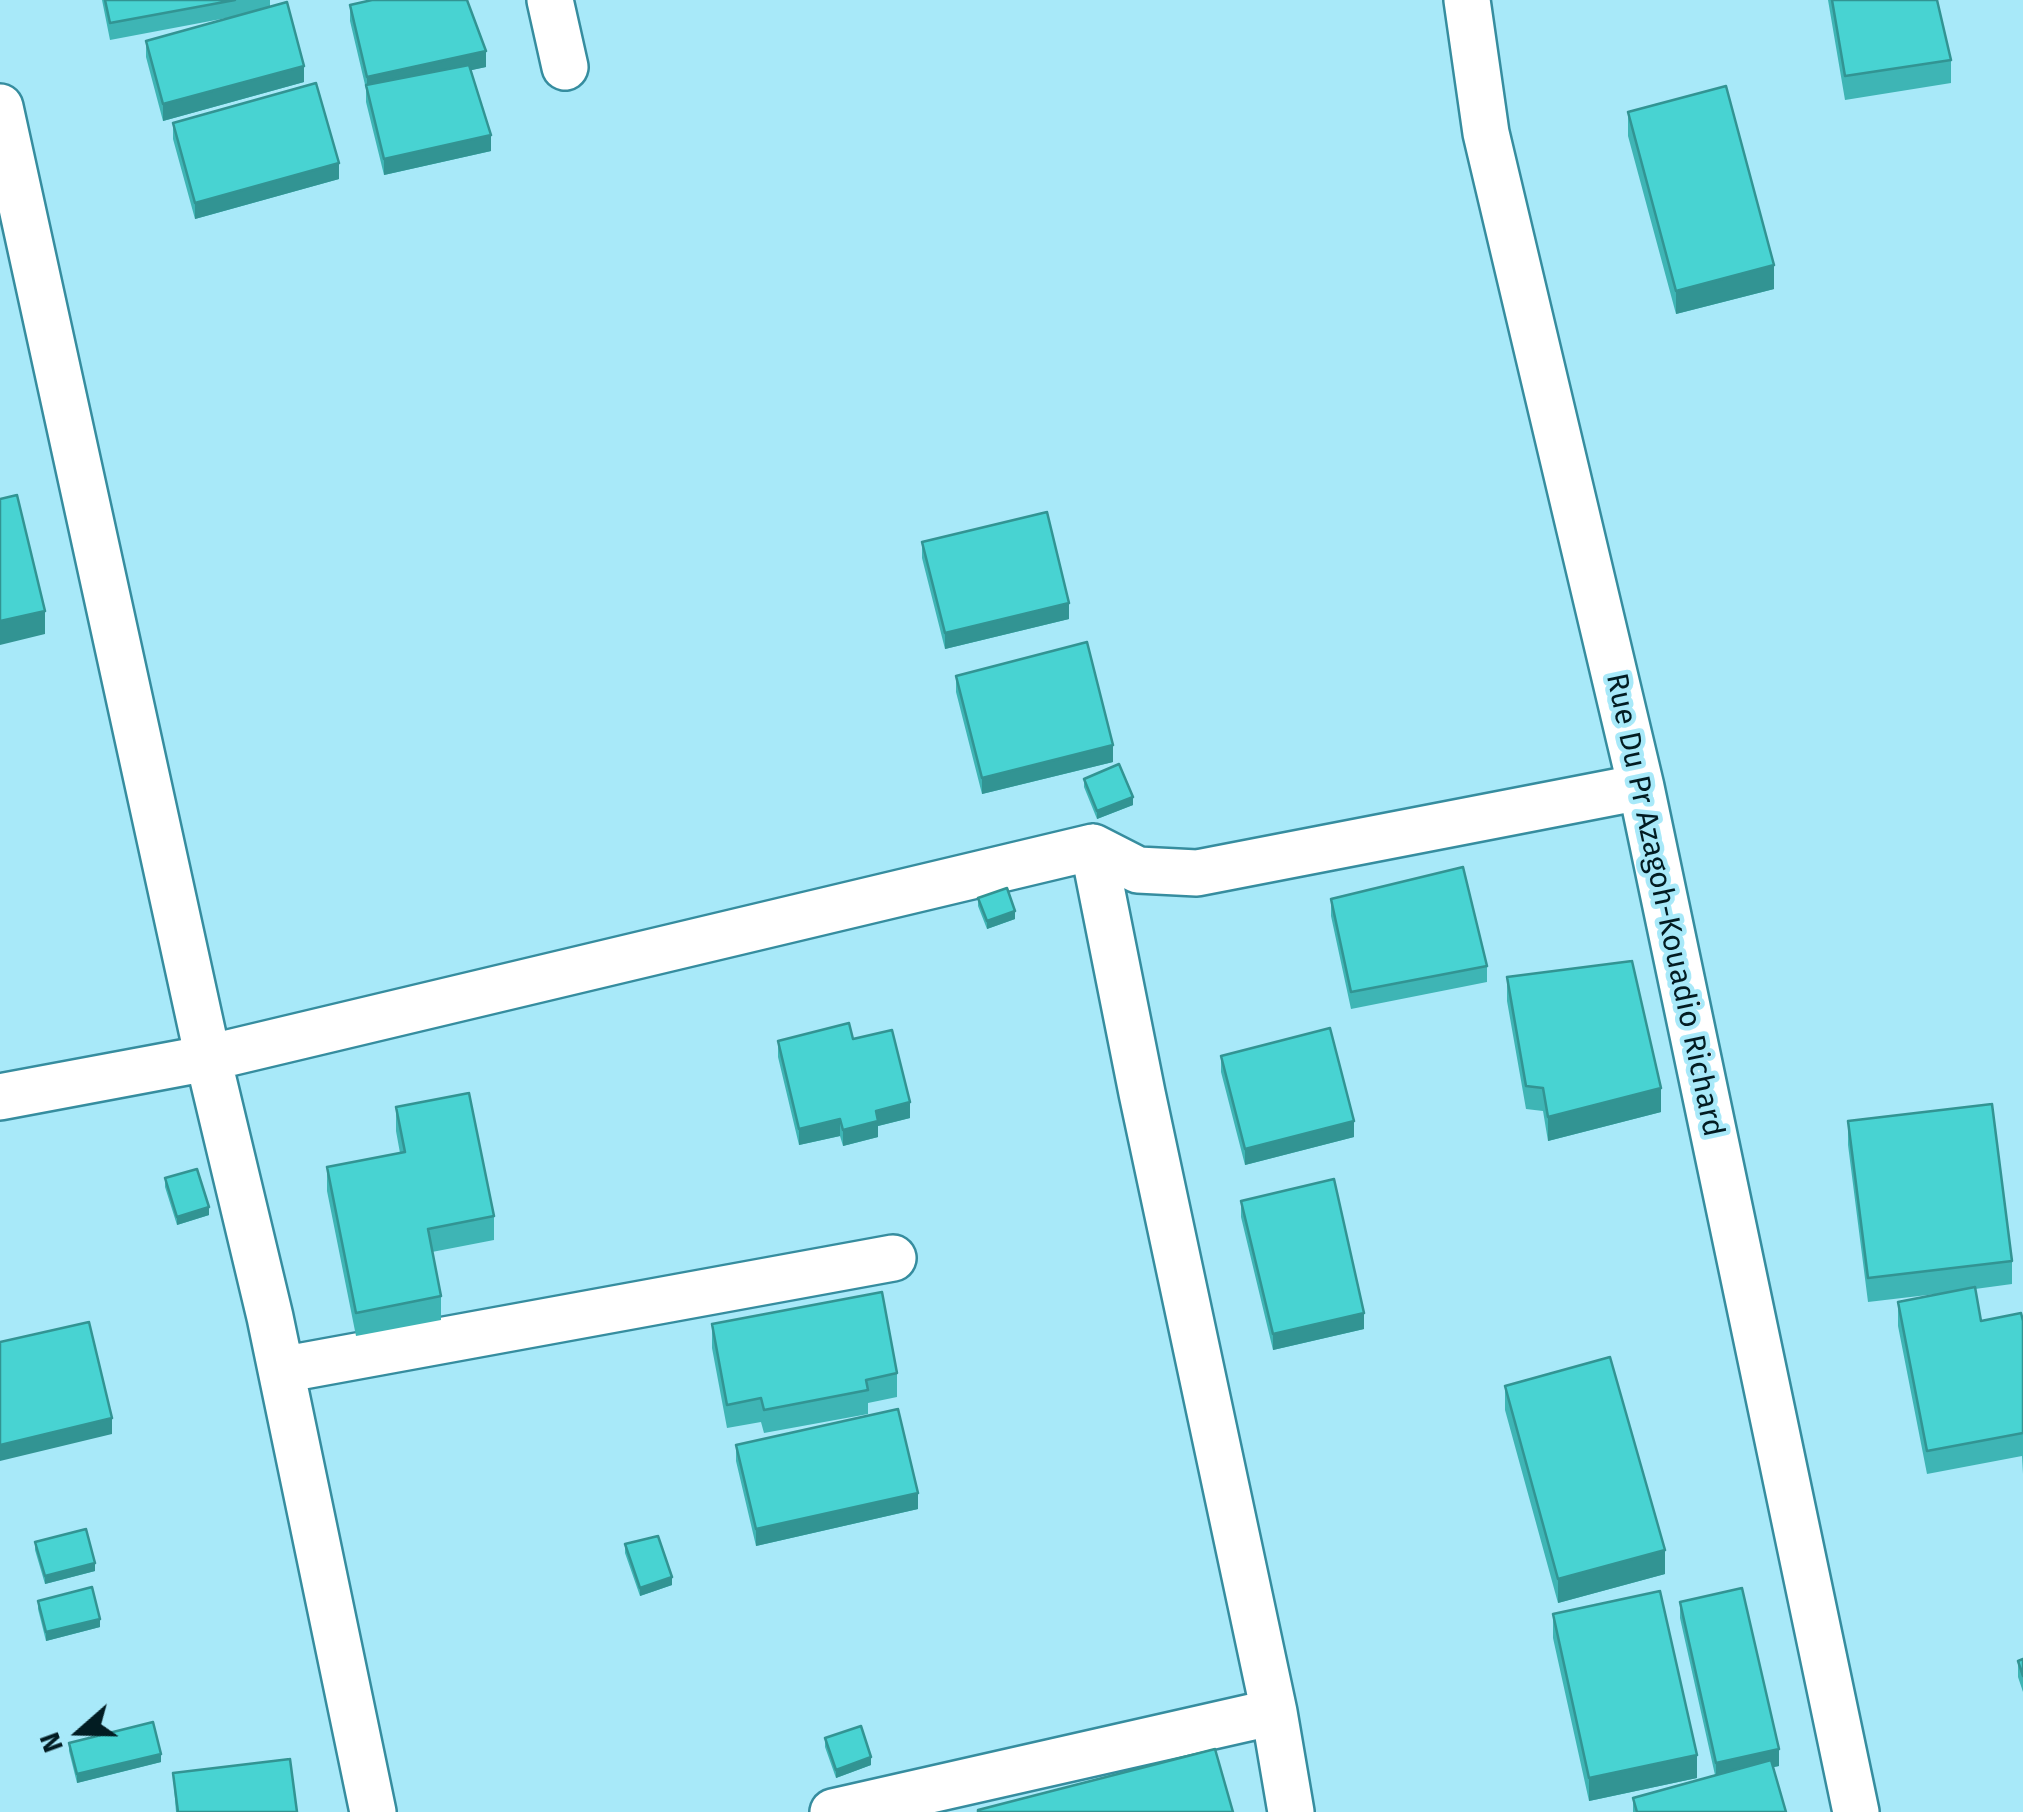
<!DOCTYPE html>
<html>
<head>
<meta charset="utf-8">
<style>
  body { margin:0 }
  #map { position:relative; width:2023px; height:1812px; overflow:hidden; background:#a8e9f9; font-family:"Fira Sans",sans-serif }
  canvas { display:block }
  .north { position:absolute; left:30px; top:1682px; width:100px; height:100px; -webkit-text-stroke:8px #a8e9f9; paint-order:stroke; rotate:250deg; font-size:28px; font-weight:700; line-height:40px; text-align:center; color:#021c22 }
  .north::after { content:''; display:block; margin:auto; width:35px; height:45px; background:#021c22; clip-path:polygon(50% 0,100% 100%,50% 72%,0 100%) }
</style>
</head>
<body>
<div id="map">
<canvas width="2023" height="1812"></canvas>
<div class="north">N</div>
</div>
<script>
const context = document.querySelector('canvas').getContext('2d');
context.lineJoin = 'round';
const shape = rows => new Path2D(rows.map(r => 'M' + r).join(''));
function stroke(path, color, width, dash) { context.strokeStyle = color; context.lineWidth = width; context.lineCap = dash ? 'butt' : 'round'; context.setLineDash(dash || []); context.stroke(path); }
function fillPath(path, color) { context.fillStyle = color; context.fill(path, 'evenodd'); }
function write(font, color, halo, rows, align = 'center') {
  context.font = font + ' "Fira Sans",sans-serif'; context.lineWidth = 9; context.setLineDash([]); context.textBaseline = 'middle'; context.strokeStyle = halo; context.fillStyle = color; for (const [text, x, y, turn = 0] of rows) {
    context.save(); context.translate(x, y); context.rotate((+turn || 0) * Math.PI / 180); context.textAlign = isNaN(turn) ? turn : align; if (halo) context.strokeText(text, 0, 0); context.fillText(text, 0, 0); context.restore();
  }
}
const street = shape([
  [550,0,565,67],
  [1467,0,1486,133,1641,787,1856,1812],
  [0,107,208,1058,270,1317,373,1812],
  [1093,847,1142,1093,1274,1712,1291,1812],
  [0,1097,208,1058,1093,847,1138,870,1197,873,1641,787],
  [281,1370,893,1258],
  [833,1812,1274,1712]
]);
const wall = shape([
  [102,0,270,0,270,7,304,82,163,121,146,57,146,41,237,16,110,40],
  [1828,0,1937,0,1951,60,1951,83,1845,100],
  [350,5,486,67,471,70,491,151,384,175,366,102,366,89,350,21],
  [1628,112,1774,289,1676,314,1628,136],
  [173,123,339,179,195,219,173,139],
  [922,542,1069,619,945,649,922,558],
  [956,676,1113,762,982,794,956,692],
  [1084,779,1133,805,1097,819,1084,787],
  [978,898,1015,919,987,929,978,906],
  [1331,899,1487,966,1487,982,1351,1009,1331,916],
  [1507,977,1661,1112,1548,1141,1543,1111,1526,1109,1507,1001],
  [853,1039,910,1118,878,1126,878,1137,843,1146,840,1136,799,1145,778,1057,778,1041],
  [1221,1056,1354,1137,1245,1165,1221,1072],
  [396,1107,494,1216,494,1240,432,1252,441,1296,441,1320,356,1336,327,1191,327,1167,400,1153,396,1131],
  [1848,1121,2012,1261,2012,1284,1975,1289,1981,1321,2023,1321,2023,1474,2022,1456,1927,1474,1898,1326,1898,1302,1953,1292,1868,1302,1848,1145],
  [165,1178,209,1215,177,1225,165,1187],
  [1241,1201,1364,1329,1273,1350,1241,1217],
  [712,1324,897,1373,897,1397,868,1403,868,1414,764,1433,761,1422,727,1428,712,1348],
  [1505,1386,1665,1574,1558,1603,1505,1410],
  [736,1445,918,1509,756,1546,736,1461],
  [35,1542,95,1571,45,1584,35,1550],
  [625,1544,672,1585,640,1596,625,1553],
  [38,1601,100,1627,46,1641,38,1609],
  [1680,1602,1779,1766,1773,1767,1786,1812,1633,1812,1633,1798,1715,1775,1680,1618],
  [1553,1614,1697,1778,1589,1801,1553,1638],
  [2023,1659,2023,1692,2018,1677,2018,1661],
  [825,1738,871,1765,836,1778,825,1747],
  [69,1743,161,1762,77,1783,69,1751],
  [173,1773,297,1812,176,1812]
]);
const shadedWall = shape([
  [486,51,486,67,367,93,367,77],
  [304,66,304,82,163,121,163,104],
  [491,135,491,151,384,175,384,159],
  [339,163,339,179,195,219,195,203],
  [1774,265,1774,289,1676,314,1676,291],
  [1069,603,1069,619,945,649,945,633],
  [45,611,45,634,0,645,0,621],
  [1113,745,1113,762,982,794,982,778],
  [1133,797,1133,805,1097,819,1097,811],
  [1015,911,1015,919,987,929,987,921],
  [1661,1088,1661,1112,1548,1141,1548,1117],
  [910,1102,910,1118,878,1126,878,1137,843,1146,843,1130,876,1111],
  [840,1119,840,1136,799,1145,799,1129],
  [1354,1121,1354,1137,1245,1165,1245,1149],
  [209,1207,209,1215,177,1225,177,1217],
  [1364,1313,1364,1329,1273,1350,1273,1334],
  [112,1418,112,1434,0,1461,0,1445],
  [918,1493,918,1509,756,1546,756,1529],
  [1665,1550,1665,1574,1558,1603,1558,1579],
  [95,1563,95,1571,45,1584,45,1576],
  [672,1577,672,1585,640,1596,640,1588],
  [100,1619,100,1627,46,1641,46,1632],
  [1779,1749,1779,1766,1716,1779,1716,1763],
  [161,1754,161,1762,77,1783,77,1774],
  [1697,1755,1697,1778,1589,1801,1589,1778],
  [871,1757,871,1765,836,1778,836,1770]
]);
const building = shape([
  [105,0,235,0,110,23,105,0],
  [372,0,467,0,486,51,367,77,350,5,372,0],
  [1832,0,1937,0,1951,60,1845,76,1832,0],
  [287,2,304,66,163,104,146,41,287,2],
  [469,65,491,135,384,159,366,85,469,65],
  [316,83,339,163,195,203,173,123,316,83],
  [1726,86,1774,265,1676,291,1628,112,1726,86],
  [17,495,45,611,0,621,0,499,17,495],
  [1047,512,1069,603,945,633,922,542,1047,512],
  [1087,642,1113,745,982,778,956,676,1087,642],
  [1119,764,1133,797,1097,811,1084,779,1119,764],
  [1463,867,1487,966,1351,992,1331,899,1463,867],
  [1007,888,1015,911,987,921,978,898,1007,888],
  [1632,961,1661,1088,1548,1117,1543,1088,1526,1086,1507,977,1632,961],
  [849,1023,853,1039,892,1030,910,1102,876,1111,878,1121,843,1130,840,1119,799,1129,778,1041,849,1023],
  [1330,1028,1354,1121,1245,1149,1221,1056,1330,1028],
  [469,1093,494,1216,428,1229,441,1296,356,1313,327,1167,405,1152,396,1107,469,1093],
  [1992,1104,2012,1261,1868,1278,1848,1121,1992,1104],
  [197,1169,209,1207,177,1217,165,1178,197,1169],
  [1334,1179,1364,1313,1273,1334,1241,1201,1334,1179],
  [1975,1287,1981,1321,2021,1313,2023,1321,2023,1433,1927,1451,1898,1302,1975,1287],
  [882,1292,897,1373,866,1380,868,1390,764,1410,761,1398,727,1405,712,1324,882,1292],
  [89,1322,112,1418,0,1445,0,1342,89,1322],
  [1610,1357,1665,1550,1558,1579,1505,1386,1610,1357],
  [898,1409,918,1493,756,1529,736,1445,898,1409],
  [86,1529,95,1563,45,1576,35,1542,86,1529],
  [658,1536,672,1577,640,1588,625,1544,658,1536],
  [92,1587,100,1619,46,1632,38,1601,92,1587],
  [1742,1588,1779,1749,1716,1763,1680,1602,1742,1588],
  [1660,1591,1697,1755,1589,1778,1553,1614,1660,1591],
  [2023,1659,2023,1676,2018,1661,2023,1659],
  [153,1722,161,1754,77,1774,69,1743,153,1722],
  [861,1726,871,1757,836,1770,825,1738,861,1726],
  [1215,1749,1233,1812,978,1812,978,1810,1215,1749],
  [290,1759,297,1812,178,1812,173,1773,290,1759],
  [1771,1760,1786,1812,1637,1812,1633,1798,1771,1760]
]);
const streetNames = [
  ["Rue Du Pr Azagoh-Kouadio Richard",1664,905,78]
];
stroke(street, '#368d9f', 50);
stroke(street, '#fff', 45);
fillPath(wall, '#3eb5b5');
fillPath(shadedWall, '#329493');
fillPath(building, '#48d3d2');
stroke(building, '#329493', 2.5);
write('30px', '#021c22', '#a8e9f9', streetNames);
</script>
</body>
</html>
